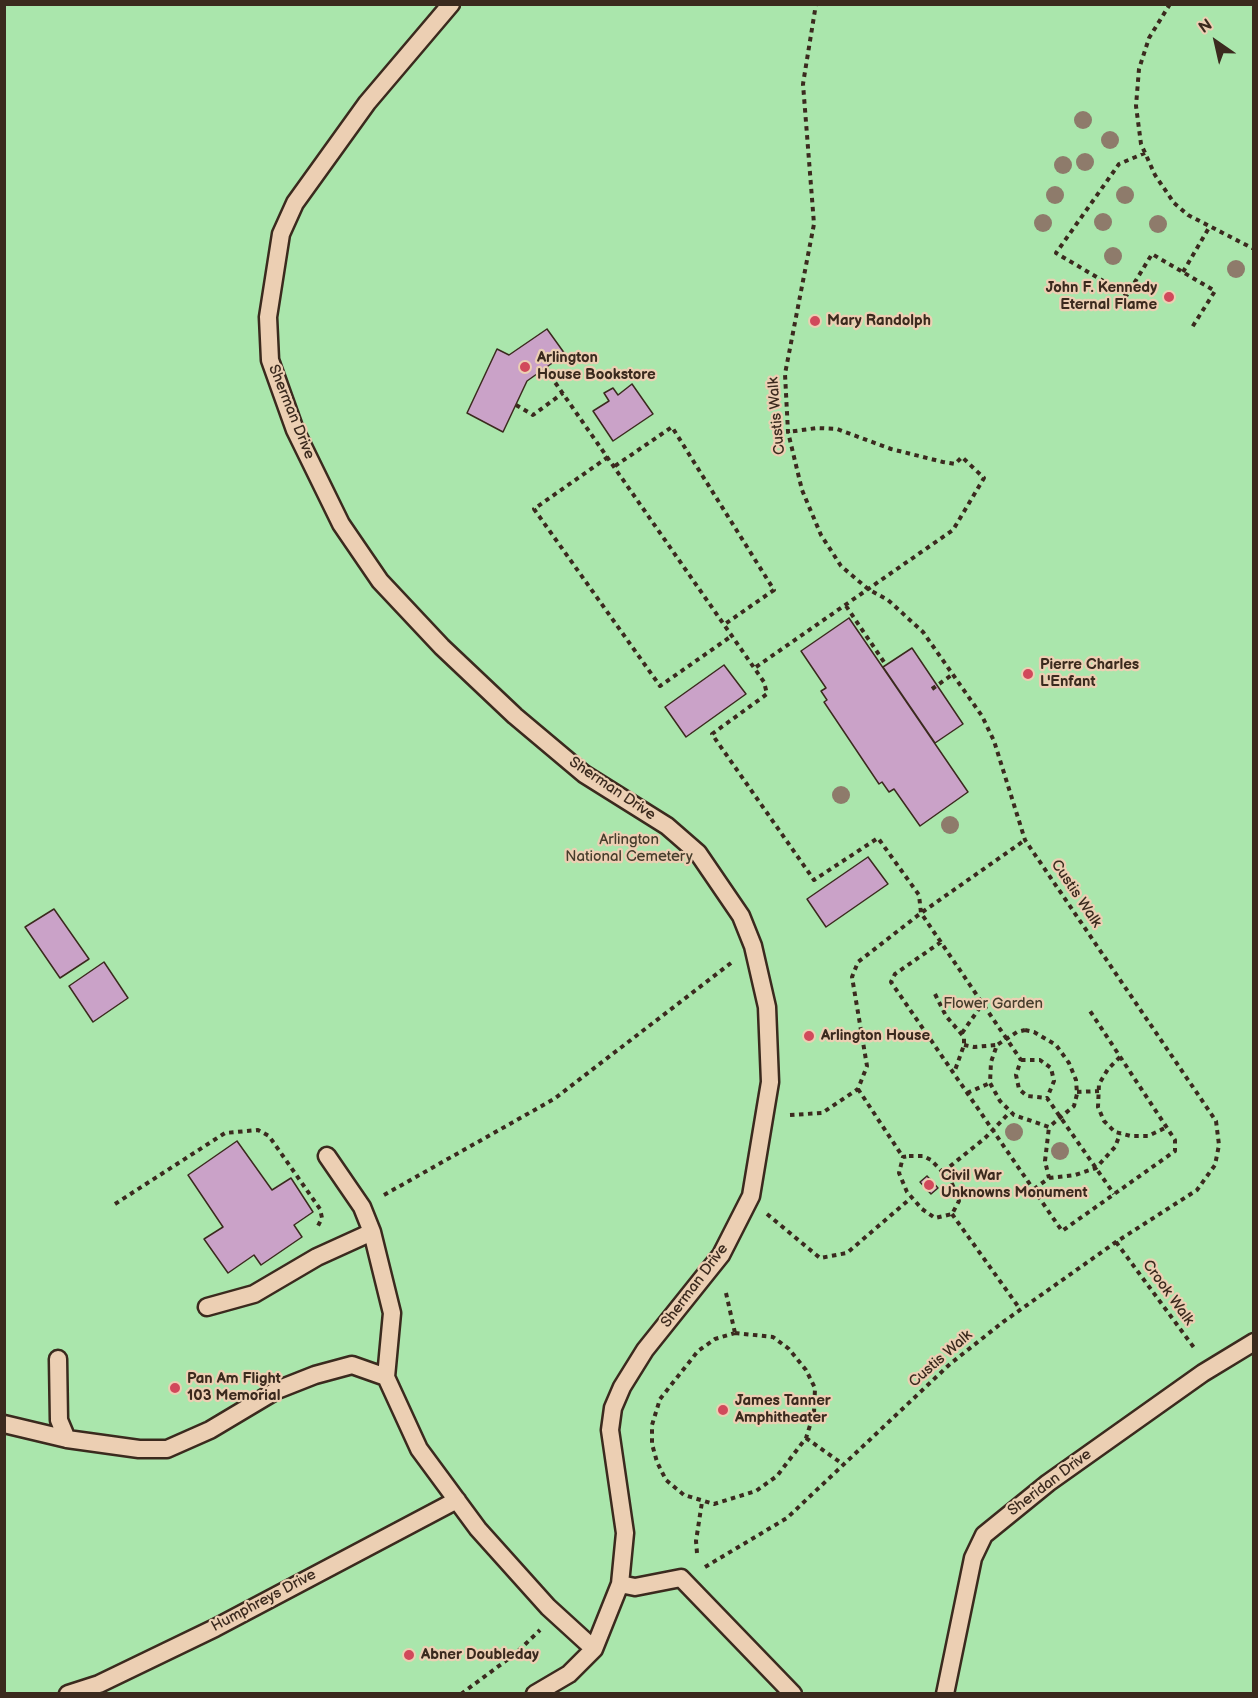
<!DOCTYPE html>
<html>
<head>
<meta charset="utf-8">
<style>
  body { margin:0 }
  #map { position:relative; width:1258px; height:1698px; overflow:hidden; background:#e5c6b7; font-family:"Balsamiq Sans",sans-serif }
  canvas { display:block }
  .frame { position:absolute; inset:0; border:6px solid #3b2a1e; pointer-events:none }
  .north { position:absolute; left:1186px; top:12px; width:60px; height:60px; -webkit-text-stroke:4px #eccfb3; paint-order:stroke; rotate:326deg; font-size:16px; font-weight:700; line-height:24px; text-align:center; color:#3b2a1e }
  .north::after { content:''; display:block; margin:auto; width:21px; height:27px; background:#3b2a1e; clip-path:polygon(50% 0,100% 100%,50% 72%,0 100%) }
</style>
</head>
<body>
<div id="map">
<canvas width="1258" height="1698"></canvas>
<div class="frame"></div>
<div class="north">N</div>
</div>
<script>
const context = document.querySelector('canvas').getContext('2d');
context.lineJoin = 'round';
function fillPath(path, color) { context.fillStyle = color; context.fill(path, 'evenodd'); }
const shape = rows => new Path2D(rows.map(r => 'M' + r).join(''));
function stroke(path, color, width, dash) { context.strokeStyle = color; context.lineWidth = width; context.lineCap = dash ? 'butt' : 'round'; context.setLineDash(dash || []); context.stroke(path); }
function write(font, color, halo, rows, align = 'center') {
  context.font = font + ' "Balsamiq Sans",sans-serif'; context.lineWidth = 4.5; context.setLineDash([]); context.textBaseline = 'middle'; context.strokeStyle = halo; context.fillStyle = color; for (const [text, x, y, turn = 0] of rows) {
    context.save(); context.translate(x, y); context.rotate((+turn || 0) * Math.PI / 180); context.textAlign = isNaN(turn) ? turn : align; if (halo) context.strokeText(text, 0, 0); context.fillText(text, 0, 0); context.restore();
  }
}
const green = shape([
  [4,5,1253,5,1253,1693,5,1693]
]);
const building = shape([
  [547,329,565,354,527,381,503,432,467,413,497,349,509,355,547,329],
  [632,384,653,414,613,441,593,411,609,401,604,393,613,388,618,395,632,384],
  [849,618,968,792,920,826,894,789,889,792,882,782,879,784,824,702,827,700,821,691,826,688,801,651,849,618],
  [912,648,963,724,935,743,883,667,912,648],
  [724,665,746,694,686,737,665,707,724,665],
  [868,857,888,884,826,927,807,899,868,857],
  [54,909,89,959,60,978,25,927,54,909],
  [104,962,128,998,93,1022,69,986,104,962],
  [237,1141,272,1190,291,1178,313,1212,294,1225,302,1237,261,1265,254,1255,228,1273,204,1239,223,1227,188,1175,237,1141],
  [927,1176,938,1188,931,1194,920,1182,927,1176]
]);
const path = shape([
  [1170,4,1149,38,1139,69,1136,106,1141,144,1155,175,1174,203,1188,215,1254,249],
  [1145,153,1119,164,1056,253,1127,295,1152,254,1215,291,1191,329],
  [1183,272,1210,226],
  [545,368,764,682,767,694,712,734,716,740,814,880,878,838,919,895,921,913,1021,1060,1016,1075,1019,1089,1027,1096,1047,1098,1114,1194],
  [516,405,533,415,563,393],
  [608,457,534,509,660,686,733,635],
  [615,466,672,427,774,590,725,624],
  [846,606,886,665],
  [756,667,953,530,984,478,962,457,955,464,943,462,891,449,837,429,817,428,788,432],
  [932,689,953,674],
  [941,942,895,974,891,982,1062,1231,1175,1151,1175,1140,1090,1011],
  [935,994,946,1016,964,1037,964,1045,954,1073],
  [1025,1030,1034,1032,1056,1045,1069,1063,1076,1080,1077,1094,1074,1106,1049,1127,1014,1115,1000,1101,990,1083,991,1062,997,1045,1017,1032,1025,1030],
  [962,1033,983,1003],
  [964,1045,974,1047,996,1045],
  [1120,1057,1108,1069,1099,1084,1098,1107,1104,1121,1115,1132,1131,1136,1148,1136,1167,1127],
  [1021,1060,1040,1060,1051,1068,1054,1081,1047,1098],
  [858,1089,903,1157],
  [1077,1092,1099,1091],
  [967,1093,990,1083],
  [790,1115,822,1113,858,1089,867,1066,852,977,858,962,921,913,1025,840],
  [909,1156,923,1156,931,1160,951,1181,959,1201,952,1214,935,1218,922,1209,907,1192,899,1173,903,1157,909,1156],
  [943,1172,985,1138,1010,1112],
  [1049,1178,1075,1175,1096,1168,1115,1147,1120,1134],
  [1034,1189,1049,1178,1045,1161,1049,1127],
  [384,1195,554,1099,731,963],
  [115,1204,225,1133,258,1130,269,1136,320,1209,322,1218,317,1228],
  [767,1214,820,1258,847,1253,911,1198],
  [952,1214,1020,1309],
  [1116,1242,1195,1349],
  [726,1293,735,1333],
  [735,1333,773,1337,789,1349,806,1370,815,1388,814,1413,806,1438,777,1476,756,1491,714,1504,684,1495,666,1480,657,1462,652,1444,652,1425,660,1399,698,1351,715,1339,735,1333],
  [806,1438,844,1465],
  [697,1553,696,1541,702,1502],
  [705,1567,787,1518,950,1364,1003,1322,1116,1242,1197,1190,1215,1165,1219,1145,1216,1121,1025,840,994,741,982,716,923,632,888,600,868,589,841,566,821,535,802,490,788,432,785,374,814,224,803,84,816,4],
  [461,1694,515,1654,540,1630]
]);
const service = shape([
  [451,4,367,103,295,203,281,234,268,317,270,360,295,430,341,524,380,581,442,647,515,716,584,774,667,826,698,853,741,916,753,946,767,1007,770,1082,751,1196,721,1255,645,1350,622,1387,613,1408,610,1430,625,1533,620,1584,594,1649,569,1674,535,1694],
  [327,1156,362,1207,372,1232,392,1313,386,1377,419,1449,478,1529,548,1607,594,1649],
  [207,1307,254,1294,317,1257,372,1232],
  [58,1359,59,1420,67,1439],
  [4,1424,67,1439,139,1449,167,1449,210,1430,277,1390,315,1375,352,1365,386,1377],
  [620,1584,635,1587,681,1578,793,1694],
  [68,1694,99,1684,215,1628,457,1500],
  [945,1694,973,1558,984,1535,1048,1483,1203,1373,1254,1342]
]);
const trees = [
  [1083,120],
  [1110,140],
  [1085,162],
  [1063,165],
  [1055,195],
  [1125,195],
  [1103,222],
  [1043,223],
  [1158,224],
  [1113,256],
  [1236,269],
  [841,795],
  [950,825],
  [1014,1132],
  [1060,1151]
];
const markers = [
  [1169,297,6,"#d1495b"],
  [815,321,6,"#d1495b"],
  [525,367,6,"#d1495b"],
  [1028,674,6,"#d1495b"],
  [809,1036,6,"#d1495b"],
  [929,1185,6,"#d1495b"],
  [175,1388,6,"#d1495b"],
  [723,1410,6,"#d1495b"],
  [409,1655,6,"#d1495b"]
];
const poiNames = [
  ["John F. Kennedy",1157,288,"right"],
  ["Eternal Flame",1157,305,"right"],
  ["Mary Randolph",827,321],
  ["Arlington",537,358],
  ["House Bookstore",537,375],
  ["Pierre Charles",1040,665],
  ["L'Enfant",1040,682],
  ["Arlington House",821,1036],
  ["Civil War",941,1176],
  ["Unknowns Monument",941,1193],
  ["Pan Am Flight",187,1379],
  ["103 Memorial",187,1396],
  ["James Tanner",735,1401],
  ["Amphitheater",735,1418],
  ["Abner Doubleday",421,1655]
];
const streetNames = [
  ["Sherman Drive",291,412,68],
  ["Custis Walk",777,416,-95],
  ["Sherman Drive",612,789,34],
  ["Custis Walk",1076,894,56],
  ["Sherman Drive",695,1286,-53],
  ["Crook Walk",1168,1293,54],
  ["Custis Walk",941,1359,-41],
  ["Sheridan Drive",1050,1483,-37],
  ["Humphreys Drive",264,1601,-28]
];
const parkNames = [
  ["Arlington",629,840],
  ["National Cemetery",629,857],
  ["Flower Garden",993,1004]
];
fillPath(green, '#aae6ac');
fillPath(building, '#caa2c8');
stroke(building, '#3b2a1e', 1.5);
stroke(service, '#3b2a1e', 21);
stroke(path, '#3b2a1e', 4, [4.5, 4.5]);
stroke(service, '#eccfb3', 16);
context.fillStyle = '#8e7b6b';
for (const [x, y] of trees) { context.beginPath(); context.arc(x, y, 9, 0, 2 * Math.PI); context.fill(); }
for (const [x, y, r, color] of markers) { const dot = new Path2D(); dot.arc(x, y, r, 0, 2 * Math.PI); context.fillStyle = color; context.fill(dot); stroke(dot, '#eccfb3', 2); }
write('bold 15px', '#3b2a1e', '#eccfb3', poiNames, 'left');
write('15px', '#3b2a1e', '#eccfb3', streetNames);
write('15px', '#463d2c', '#eccfb3', parkNames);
</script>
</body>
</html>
